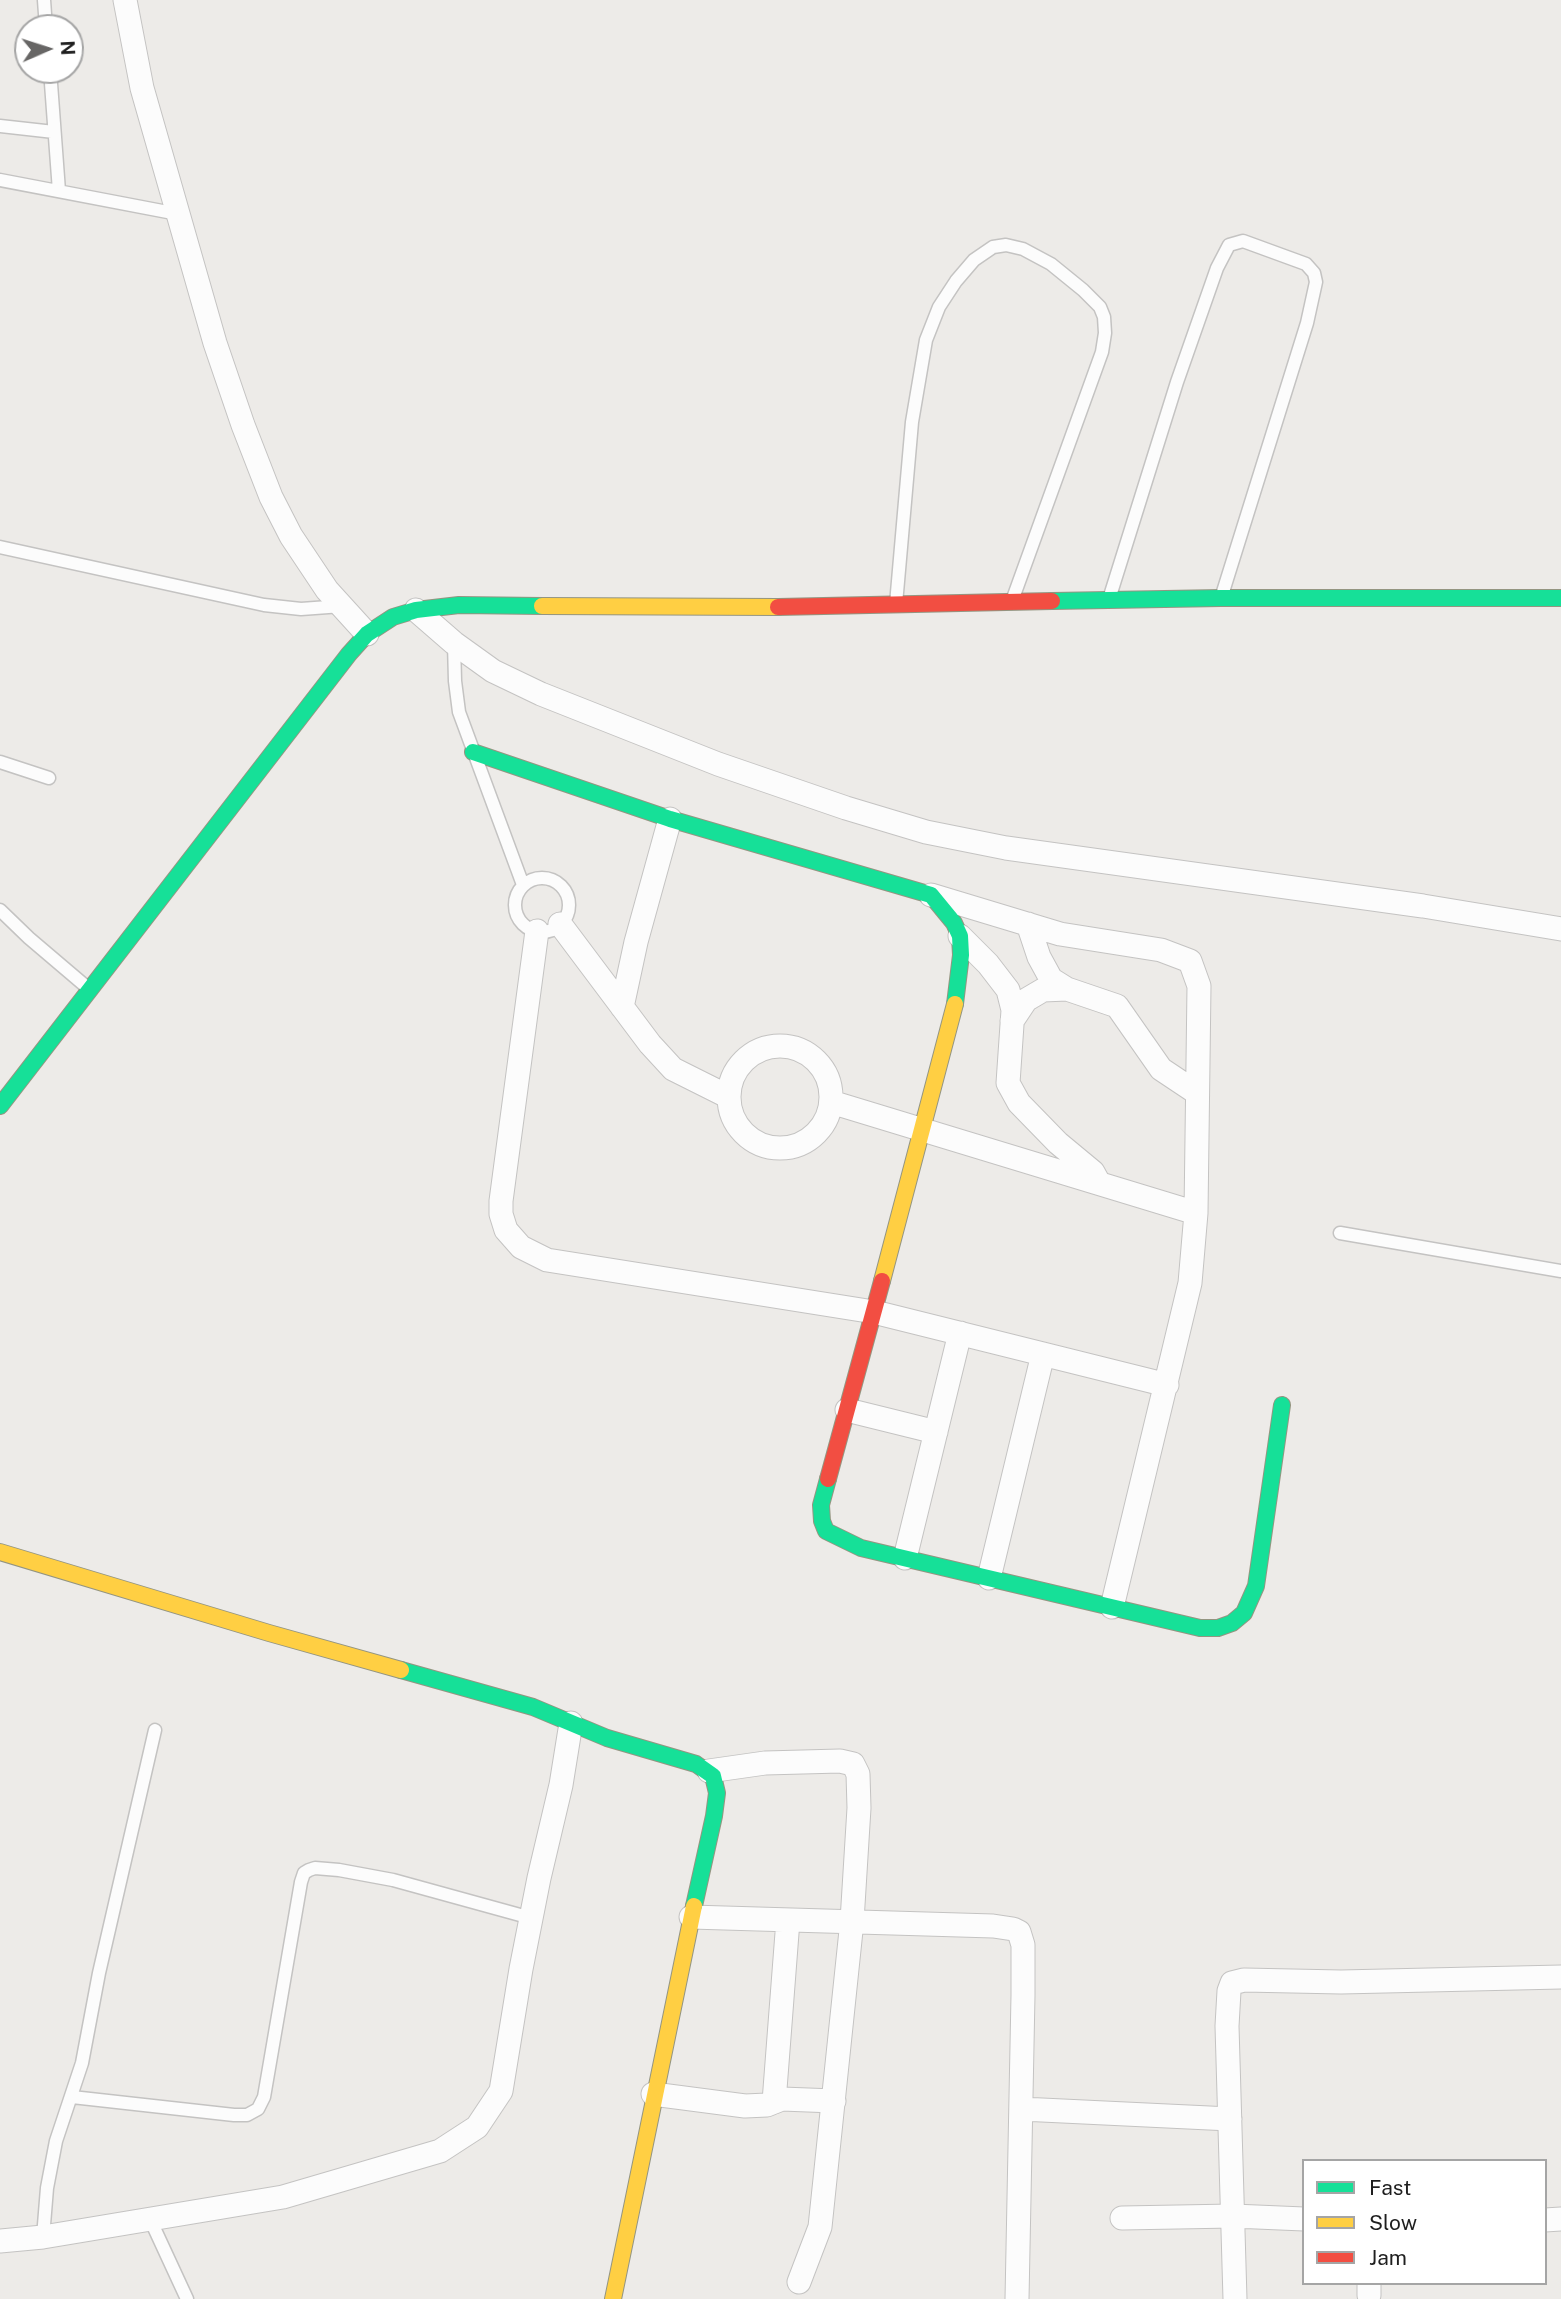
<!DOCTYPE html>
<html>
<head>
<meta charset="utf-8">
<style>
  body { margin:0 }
  #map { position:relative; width:1561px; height:2299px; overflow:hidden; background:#edebe8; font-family:"Public Sans",sans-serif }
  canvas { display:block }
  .legend { position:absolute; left:1302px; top:2159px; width:245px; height:126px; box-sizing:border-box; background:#fff; border:2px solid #a5a5a5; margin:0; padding:9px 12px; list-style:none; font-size:21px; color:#1f1f1f }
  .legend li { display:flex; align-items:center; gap:14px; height:35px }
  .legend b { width:35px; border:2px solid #a5a5a5 }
  .north { position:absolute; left:14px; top:14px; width:70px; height:70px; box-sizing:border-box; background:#fff; border:2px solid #a5a5a5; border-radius:50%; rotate:87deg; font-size:19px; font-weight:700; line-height:28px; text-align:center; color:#1f1f1f }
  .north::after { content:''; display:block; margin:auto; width:24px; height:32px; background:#676665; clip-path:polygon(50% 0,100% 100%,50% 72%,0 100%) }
</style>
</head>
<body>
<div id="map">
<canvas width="1561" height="2299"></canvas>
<ul class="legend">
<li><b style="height:9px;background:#16e098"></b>Fast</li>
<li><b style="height:9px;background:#ffcf43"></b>Slow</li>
<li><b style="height:9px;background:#f24e42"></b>Jam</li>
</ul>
<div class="north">N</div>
</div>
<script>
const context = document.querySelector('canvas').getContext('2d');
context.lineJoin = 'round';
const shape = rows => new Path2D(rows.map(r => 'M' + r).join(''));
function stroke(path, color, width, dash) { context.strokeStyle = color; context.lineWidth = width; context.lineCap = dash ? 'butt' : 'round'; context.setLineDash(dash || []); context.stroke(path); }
const lane = shape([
  [44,0,46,28],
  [50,70,59,191],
  [0,126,54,132],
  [0,180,178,214],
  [0,547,264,605,301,609,342,606],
  [1110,596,1177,382,1217,268,1229,245,1243,241,1306,264,1314,273,1316,282,1307,323,1222,595],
  [896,604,912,422,926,340,939,307,956,281,974,260,993,247,1006,245,1023,249,1051,264,1083,290,1100,307,1104,317,1105,333,1102,352,1012,601],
  [454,643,455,681,459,712,523,885],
  [0,762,49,778],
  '515 905a27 27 0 1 1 54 0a27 27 0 1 1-54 0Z',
  [0,910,29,938,89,989],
  [1340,1233,1561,1271],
  [72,2097,234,2115,247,2115,258,2109,264,2097,301,1882,304,1873,309,1870,315,1868,339,1870,393,1880,531,1918],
  [150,2219,187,2299],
  [43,2237,47,2188,56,2141,82,2063,99,1973,155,1730]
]);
const street = shape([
  [125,0,142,88,215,343,243,425,271,497,291,536,327,590,367,634],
  [416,610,454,643,493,671,541,694,718,764,846,808,926,832,1006,848,1423,906,1561,929],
  [931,895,1060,934,1161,950,1190,961,1199,986,1196,1213,1190,1283,1112,1607],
  [560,924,650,1044,673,1069,729,1097],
  [1028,924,1039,957,1051,979,1067,989,1117,1006,1161,1069,1197,1093],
  [537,931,501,1201,501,1214,506,1230,521,1247,547,1260,874,1312,1167,1385],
  [960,936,988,964,1008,990,1013,1010,1008,1083,1019,1103,1058,1143,1093,1172,1098,1181],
  [622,1007,636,942,670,819],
  [1012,1021,1026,1000,1043,990,1067,989],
  '729 1097a51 51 0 1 1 102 0a51 51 0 1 1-102 0Z',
  [831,1102,1196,1213],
  [847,1410,936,1432],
  [905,1558,960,1333],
  [989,1578,1043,1354],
  [709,1771,765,1763,840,1761,853,1764,858,1774,859,1808,852,1921,820,2227,799,2282],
  [691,1917,993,1926,1013,1929,1019,1932,1023,1945,1023,1995,1017,2299],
  [653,2094,745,2106,767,2105,782,2099,834,2101],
  [774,2102,788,1920],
  [1021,2109,1230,2119],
  [1122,2218,1233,2216,1304,2219],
  [1545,2220,1561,2219],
  [0,2241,43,2237,283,2197,440,2151,477,2127,501,2091,521,1969,539,1878,561,1785,571,1723],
  [1369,2283,1369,2295],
  [1235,2299,1227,2026,1229,1991,1232,1983,1244,1980,1341,1982,1561,1977]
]);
const fast = shape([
  [1052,601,1221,598,1561,598],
  [473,752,670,819,931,895,954,923,960,936,961,955,955,1004],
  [0,1106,349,654,367,634,393,617,416,610,459,605,542,606],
  [828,1479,821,1505,822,1521,826,1531,861,1548,1200,1628,1218,1628,1232,1623,1244,1613,1256,1586,1282,1405],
  [401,1670,533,1707,607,1738,696,1764,713,1776,717,1793,714,1816,694,1906]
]);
const slow = shape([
  [542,606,778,607],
  [882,1281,955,1004],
  [0,1552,269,1633,401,1670],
  [613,2299,694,1906]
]);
const jam = shape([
  [778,607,1052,601],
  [828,1479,882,1281]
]);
stroke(lane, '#c4c3c2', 15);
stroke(street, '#c4c3c2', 25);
stroke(fast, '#949581', 18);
stroke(slow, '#949581', 18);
stroke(jam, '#949581', 18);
stroke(lane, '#fcfcfc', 12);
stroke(street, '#fcfcfc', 23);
stroke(fast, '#16e098', 16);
stroke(slow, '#ffcf43', 16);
stroke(jam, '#f24e42', 16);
</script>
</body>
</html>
